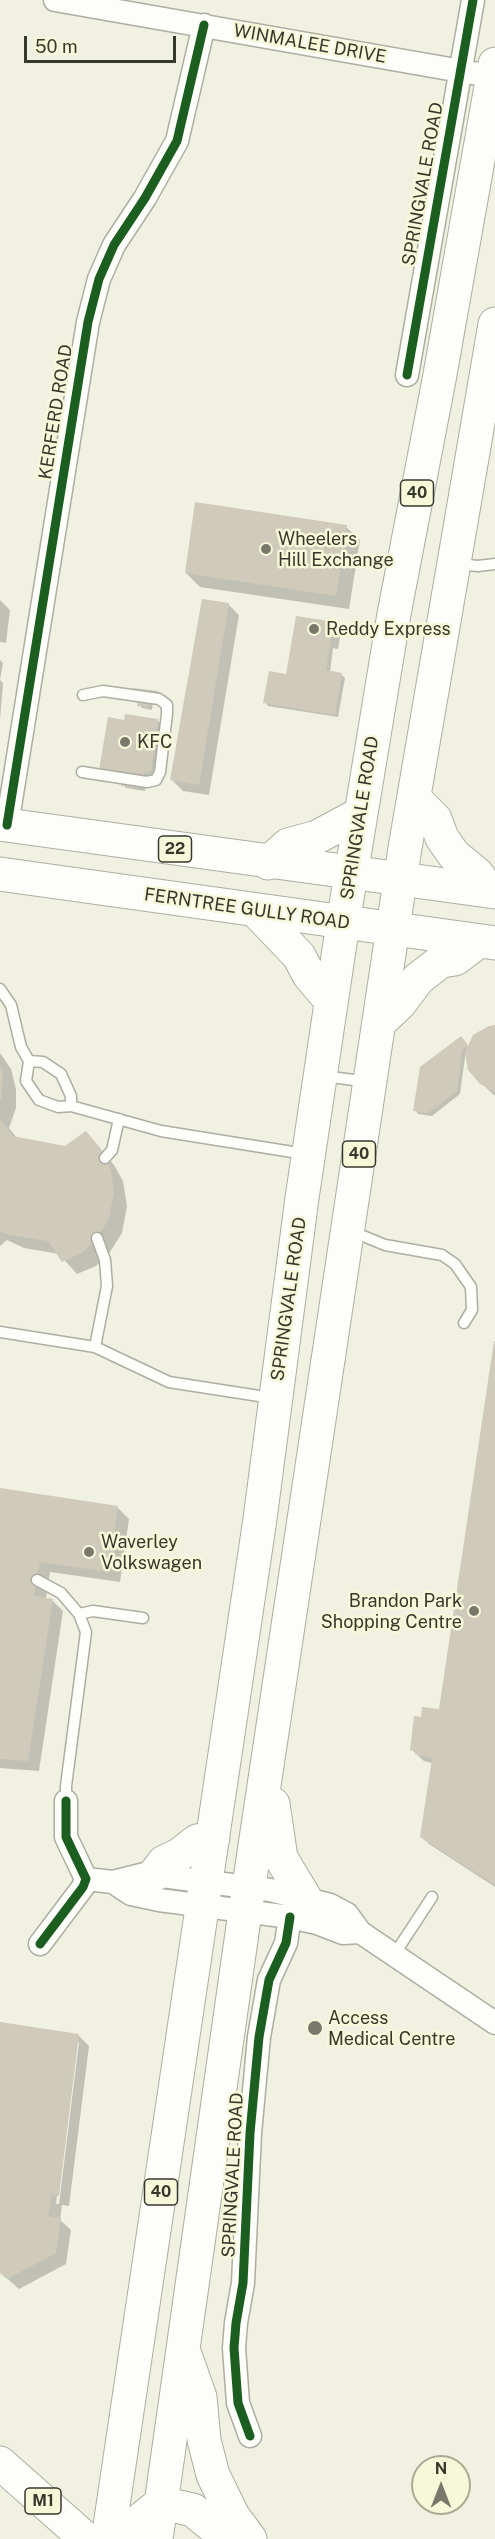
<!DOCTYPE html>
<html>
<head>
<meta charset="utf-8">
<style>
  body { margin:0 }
  #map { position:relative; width:495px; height:2539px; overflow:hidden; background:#f1f1e1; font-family:"Public Sans",sans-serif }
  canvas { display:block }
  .north { position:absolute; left:411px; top:2455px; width:60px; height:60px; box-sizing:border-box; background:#f7f8da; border:2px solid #aaab94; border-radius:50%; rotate:0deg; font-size:16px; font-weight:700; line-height:24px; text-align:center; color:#37382c }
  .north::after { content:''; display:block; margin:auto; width:21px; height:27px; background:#78796b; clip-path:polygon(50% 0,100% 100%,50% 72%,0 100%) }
  .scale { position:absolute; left:24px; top:36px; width:152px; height:27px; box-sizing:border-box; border:3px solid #37382c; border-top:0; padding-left:8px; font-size:18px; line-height:21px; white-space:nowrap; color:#37382c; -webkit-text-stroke:4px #f7f8da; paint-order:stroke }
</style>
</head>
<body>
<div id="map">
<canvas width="495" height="2539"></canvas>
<div class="north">N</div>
<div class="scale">50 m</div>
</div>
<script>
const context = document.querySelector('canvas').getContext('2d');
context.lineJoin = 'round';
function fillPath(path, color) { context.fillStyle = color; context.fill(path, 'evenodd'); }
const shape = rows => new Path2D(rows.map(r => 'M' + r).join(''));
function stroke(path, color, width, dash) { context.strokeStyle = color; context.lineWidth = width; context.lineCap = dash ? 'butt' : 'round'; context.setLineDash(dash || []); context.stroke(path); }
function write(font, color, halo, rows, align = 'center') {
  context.font = font + ' "Public Sans",sans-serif'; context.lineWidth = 5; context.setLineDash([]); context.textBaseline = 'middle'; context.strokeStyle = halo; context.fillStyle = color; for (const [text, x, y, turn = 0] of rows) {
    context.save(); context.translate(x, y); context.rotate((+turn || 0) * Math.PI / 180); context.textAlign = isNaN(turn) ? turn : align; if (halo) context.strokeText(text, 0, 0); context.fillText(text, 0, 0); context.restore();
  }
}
const shadow = shape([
  [346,527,360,540,349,609,200,587,186,573],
  [0,600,10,610,6,643,0,642,0,645],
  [228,604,239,615,209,795,183,791,172,780],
  [333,623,341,631,338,649,333,648,330,672,341,674,345,678,338,717,268,706,265,702],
  [0,660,3,663,0,680,3,683,0,720],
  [159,693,162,696,153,703,152,710,142,708,139,705],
  [157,720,168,731,161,782,146,782,145,791,126,788,123,785,125,721],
  [495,1026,495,1096,481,1083,466,1050,460,1094,432,1116,418,1114,415,1110,464,1041,469,1048],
  [0,1053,11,1069,16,1089,16,1108,9,1128,17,1138,65,1147,85,1133,114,1165,123,1181,127,1206,122,1233,110,1252,96,1266,77,1274,59,1254,24,1248,7,1240,0,1246],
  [495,1345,495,1887,429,1844,421,1836,432,1763,424,1761,411,1749,422,1718,440,1710],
  [0,1489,118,1508,129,1519,120,1582,50,1572,46,1599,52,1600,63,1611,39,1771,0,1768],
  [0,2024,78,2035,89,2046,69,2206,62,2205,60,2220,71,2230,66,2264,19,2289,0,2272],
  [76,2042,79,2042,59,2204,56,2204]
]);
const building = shape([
  [195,502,347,525,336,596,185,573],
  [202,599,229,603,199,785,170,780],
  [296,616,334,622,326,670,342,673,335,715,263,703,269,671,286,674],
  [133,688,159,691,158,702,150,700,148,707,137,706,138,698,132,697],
  [125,714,158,719,151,771,144,773,142,788,121,786,123,773,99,770,108,717,124,720],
  [495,1025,495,1092,480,1084,468,1070,465,1053,473,1035,489,1026],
  [461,1036,468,1045,462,1050,457,1091,428,1113,413,1111,420,1067],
  [0,1066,3,1074,1,1100,0,1099],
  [0,1118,13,1136,65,1146,86,1131,101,1149,110,1166,114,1191,109,1219,97,1238,82,1253,62,1262,48,1241,9,1235,0,1231],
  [494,1341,495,1341,495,1885,420,1837,432,1758,415,1754,415,1751,410,1750,414,1716,421,1717,422,1707,439,1709],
  [0,1488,118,1506,109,1572,40,1562,34,1596,53,1599,28,1761,0,1759],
  [0,2022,79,2034,59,2196,52,2195,48,2216,61,2218,56,2253,7,2279,0,2273]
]);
const lane = shape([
  [457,564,478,566,495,564],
  [82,772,147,782,156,780,160,772,167,714,167,705,159,699,103,691,83,695],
  [0,989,11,1005,21,1047,29,1061,26,1081,39,1100,58,1107,71,1106,161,1131,305,1154],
  [29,1061,43,1062,61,1074,71,1096,71,1106],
  [324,1076,368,1082],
  [105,1158,112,1150,119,1119],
  [351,1231,385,1245,442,1255,455,1264,471,1287,472,1310,464,1323],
  [0,1332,95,1347,169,1382,272,1398],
  [95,1347,107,1286,105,1260,97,1238],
  [37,1580,61,1593,79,1614,86,1632,66,1786,66,1801],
  [79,1614,93,1611,143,1618],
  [394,1955,432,1897]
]);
const street = shape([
  [55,0,495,77],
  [407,375,473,0],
  [7,825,88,322,99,279,114,245,145,198,177,141,204,25],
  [86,1879,113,1882,145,1874,154,1875,270,1890,330,1905,347,1914,360,1932,495,2023],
  [113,1882,131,1894,159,1900,290,1917,317,1923,343,1933,360,1932],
  [40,1944,83,1887,86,1879,66,1837,66,1801],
  [250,2436,238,2403,234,2348,236,2323,243,2283,250,2133,259,2037,269,1980,286,1943,290,1917]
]);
const primary = shape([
  [0,824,495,892],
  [0,874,495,943]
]);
const highway = shape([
  [414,798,435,819,442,838,454,855,477,874,489,891],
  [268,863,288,845,317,837,360,814],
  [256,911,299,956,309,975,331,1001],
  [379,1023,400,1003,418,979,441,961,455,959,479,941],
  [273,1804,281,1858,305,1898],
  [154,1875,164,1862,179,1855,197,1841,213,1838],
  [184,2352,200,2397,204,2440,213,2475,233,2516,250,2539],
  [0,2463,86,2539],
  [108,2539,260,1519,302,1198,343,923,394,614,439,380,495,64],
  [117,2539,161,2503,193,2510,228,2539],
  [156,2539,245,1912,405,848,495,324]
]);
const cycleway = shape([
  [407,375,473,0],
  [7,825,88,322,99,279,114,245,145,198,177,141,204,25],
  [40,1944,83,1887,86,1879,66,1837,66,1801],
  [250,2436,238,2403,234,2348,236,2323,243,2283,250,2133,259,2037,269,1980,286,1943,290,1917]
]);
const markers = [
  [266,549,6,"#78796b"],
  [314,629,6,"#78796b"],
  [125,742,6,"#78796b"],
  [89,1552,6,"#78796b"],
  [474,1611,6,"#78796b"],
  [315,2028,8,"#78796b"]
];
const shields = [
  [417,493,33],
  [175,849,33],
  [359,1154,33],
  [161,2192,33],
  [43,2501,36]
];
const shieldNames = [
  ["40",417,493],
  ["22",175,849],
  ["40",359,1154],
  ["40",161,2192],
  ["M1",43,2501]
];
const streetNames = [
  ["WINMALEE DRIVE",310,44,10],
  ["SPRINGVALE ROAD",423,184,-80],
  ["KERFERD ROAD",56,412,-81],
  ["SPRINGVALE ROAD",360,818,-81],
  ["FERNTREE GULLY ROAD",247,909,8],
  ["SPRINGVALE ROAD",289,1299,-82],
  ["SPRINGVALE ROAD",233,2175,-87]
];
const poiNames = [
  ["Wheelers",278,539],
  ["Hill Exchange",278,560],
  ["Reddy Express",326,629],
  ["KFC",137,742],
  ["Waverley",101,1542],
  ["Volkswagen",101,1563],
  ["Brandon Park",462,1601,"right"],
  ["Shopping Centre",462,1622,"right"],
  ["Access",328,2018],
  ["Medical Centre",328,2039]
];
fillPath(shadow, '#0003');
fillPath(building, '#cfcaba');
stroke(lane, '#adada1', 13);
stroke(street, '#adada1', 25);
stroke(primary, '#adada1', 35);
stroke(highway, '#adada1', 35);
stroke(lane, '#fdfdfa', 10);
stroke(street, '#fdfdfa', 22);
stroke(primary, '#fdfdfa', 33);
stroke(highway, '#fdfdfa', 33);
stroke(cycleway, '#1b5e20', 9);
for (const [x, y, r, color] of markers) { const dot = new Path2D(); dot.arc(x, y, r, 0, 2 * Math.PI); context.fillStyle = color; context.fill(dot); stroke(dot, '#f7f8da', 2); }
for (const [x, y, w] of shields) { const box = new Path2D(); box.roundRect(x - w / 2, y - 13, w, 26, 4.5); context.fillStyle = '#f7f8da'; context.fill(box); stroke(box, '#37382c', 1.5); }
write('bold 16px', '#37382c', null, shieldNames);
write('18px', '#37382c', '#f7f8da', streetNames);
write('18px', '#37382c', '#f7f8da', poiNames, 'left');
</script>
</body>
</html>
